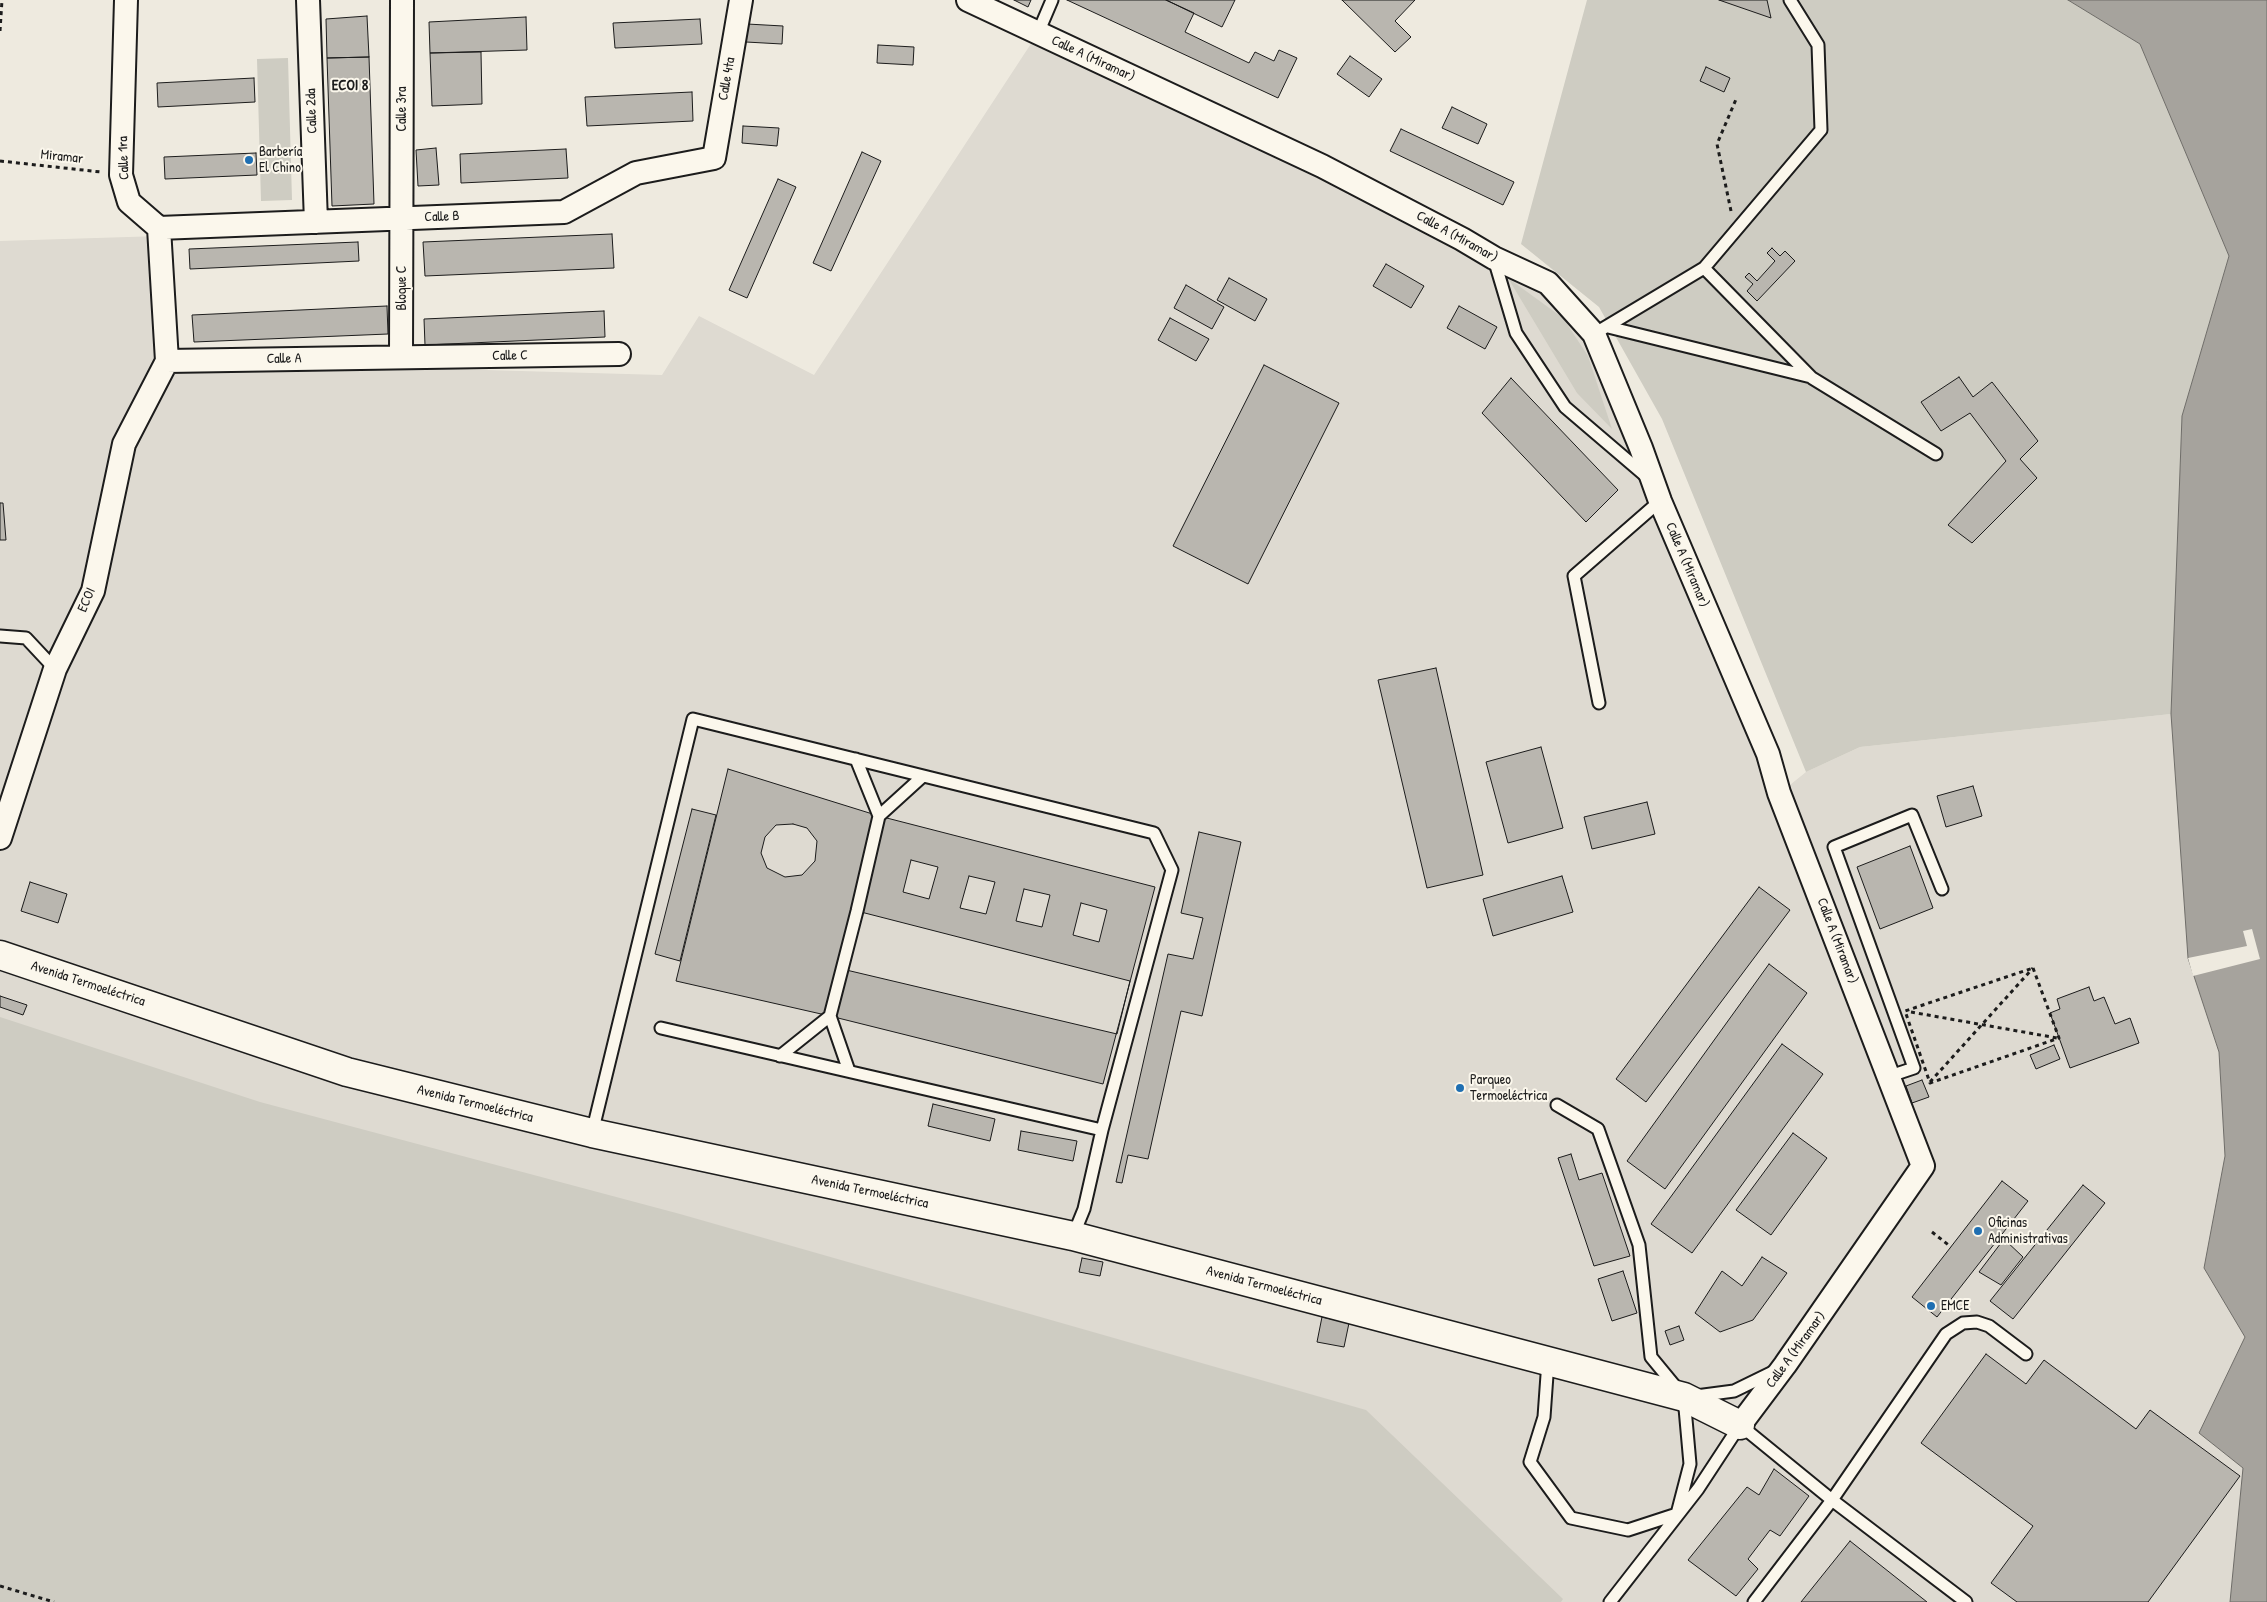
<!DOCTYPE html>
<html>
<head>
<meta charset="utf-8">
<style>
  body { margin:0 }
  canvas { display:block; background:#eeeadf }
</style>
</head>
<body>
<canvas width="2267" height="1602"></canvas>
<script>
const context = document.querySelector('canvas').getContext('2d');
context.lineJoin = 'round';
function fillPath(path, color) { context.fillStyle = color; context.fill(path, 'evenodd'); }
const shape = rows => new Path2D(rows.map(r => 'M' + r).join(''));
function stroke(path, color, width, dash) { context.strokeStyle = color; context.lineWidth = width; context.lineCap = dash ? 'butt' : 'round'; context.setLineDash(dash || []); context.stroke(path); }
function write(font, color, halo, rows, align = 'center') {
  context.font = font + ' "Patrick Hand",sans-serif'; context.lineWidth = 4; context.setLineDash([]); context.textBaseline = 'middle'; context.strokeStyle = halo; context.fillStyle = color; for (const [text, x, y, turn = 0] of rows) {
    context.save(); context.translate(x, y); context.rotate((+turn || 0) * Math.PI / 180); context.textAlign = isNaN(turn) ? turn : align; if (halo) context.strokeText(text, 0, 0); context.fillText(text, 0, 0); context.restore();
  }
}
const built = shape([
  [1038,33,1548,283,1593,333,1780,793,1806,772,1860,747,2171,714,2188,958,2219,1052,2225,1156,2204,1268,2245,1337,2199,1433,2243,1468,2230,1602,0,1602,0,241,160,236,167,361,662,375,699,316,814,375]
]);
const green = shape([
  [1587,0,2068,0,2140,44,2229,256,2182,416,2171,714,1860,747,1806,772,1662,419,1599,307,1521,244],
  [288,58,292,200,261,201,257,59],
  [1508,278,1563,318,1588,356,1612,429,1577,393],
  [0,1017,260,1102,680,1214,1366,1410,1563,1599,1561,1602,0,1602]
]);
const water = shape([
  [2068,0,2267,0,2267,1602,2230,1602,2243,1468,2199,1433,2245,1337,2204,1268,2225,1156,2219,1052,2188,958,2171,714,2182,416,2229,256,2140,44,2068,0]
]);
const pier = shape([
  [2252,929,2260,959,2193,976,2188,958,2247,946,2243,931]
]);
const building = shape([
  [1014,0,1031,0,1028,7,1014,0],
  [1067,0,1166,0,1194,13,1185,32,1249,63,1255,52,1274,61,1279,50,1297,58,1278,98,1067,0],
  [1166,0,1235,0,1222,27,1166,0],
  [1342,0,1415,0,1395,21,1411,37,1395,52,1342,0],
  [1719,0,1767,0,1771,18,1719,0],
  [367,16,369,57,327,58,326,19,367,16],
  [526,17,527,50,430,53,429,22,526,17],
  [700,19,702,44,615,48,613,23,700,19],
  [747,24,783,26,782,44,746,42,747,24],
  [878,45,914,47,913,65,877,63,878,45],
  [481,52,482,104,432,106,430,53,481,52],
  [1350,56,1382,79,1369,97,1337,74,1350,56],
  [369,57,374,204,332,206,327,58,369,57],
  [1706,67,1730,78,1724,92,1700,81,1706,67],
  [254,78,255,102,158,107,157,83,254,78],
  [692,92,693,121,587,126,585,97,692,92],
  [1452,107,1487,124,1478,144,1442,128,1452,107],
  [743,126,779,128,777,146,742,143,743,126],
  [1401,129,1514,182,1503,205,1390,151,1401,129],
  [436,148,439,185,418,186,416,150,436,148],
  [566,149,568,178,461,183,460,154,566,149],
  [862,152,881,161,831,271,813,263,862,152],
  [256,153,257,175,165,179,164,157,256,153],
  [778,179,796,187,747,298,729,290,778,179],
  [612,234,614,268,425,276,423,242,612,234],
  [358,242,359,261,190,269,189,249,358,242],
  [1772,248,1780,256,1785,251,1795,261,1757,301,1747,291,1753,284,1745,277,1749,273,1757,281,1775,261,1767,253,1772,248],
  [1386,264,1424,286,1411,308,1373,286,1386,264],
  [1229,278,1267,299,1255,321,1217,300,1229,278],
  [1186,285,1224,307,1212,329,1174,308,1186,285],
  [387,306,388,334,194,342,192,315,387,306],
  [1459,306,1497,327,1485,349,1447,328,1459,306],
  [604,311,605,337,425,345,424,319,604,311],
  [1170,318,1209,339,1196,361,1158,340,1170,318],
  [1264,365,1339,403,1248,584,1173,546,1264,365],
  [1959,377,1973,397,1992,382,2038,441,2020,459,2037,478,1972,543,1948,525,2006,461,1970,413,1941,431,1921,402,1959,377],
  [1511,378,1618,490,1586,522,1482,413,1511,378],
  [0,503,3,503,6,540,0,540,0,503],
  [1436,668,1483,875,1427,888,1378,680,1436,668],
  [1541,747,1563,828,1508,843,1486,762,1541,747],
  [728,769,879,816,830,1016,676,981,728,769],
  [1973,786,1982,816,1946,827,1937,796,1973,786],
  [1647,802,1655,834,1592,849,1584,817,1647,802],
  [692,809,716,815,680,961,655,954,692,809],
  [879,816,1155,887,1103,1084,830,1016,879,816],
  [793,824,807,828,817,841,815,861,802,875,785,877,767,868,761,853,765,837,776,825,793,824],
  [1199,832,1241,842,1202,1016,1181,1011,1148,1159,1128,1155,1122,1183,1116,1182,1168,954,1193,959,1203,918,1181,913,1199,832],
  [1910,846,1933,908,1880,929,1857,867,1910,846],
  [911,860,938,867,929,899,903,892,911,860],
  [969,876,995,882,986,914,960,908,969,876],
  [1562,876,1573,912,1493,936,1483,899,1562,876],
  [30,882,67,894,58,923,21,911,30,882],
  [1759,887,1790,910,1646,1102,1616,1079,1759,887],
  [1024,889,1050,895,1042,927,1016,921,1024,889],
  [1081,903,1107,910,1099,942,1073,935,1081,903],
  [857,911,1130,981,1117,1034,842,969,857,911],
  [1769,964,1807,993,1665,1189,1627,1161,1769,964],
  [2089,987,2094,1001,2104,997,2115,1024,2130,1018,2139,1043,2070,1068,2050,1013,2060,1009,2057,999,2089,987],
  [0,996,27,1005,23,1015,0,1007,0,996],
  [1782,1044,1823,1074,1692,1253,1651,1224,1782,1044],
  [2054,1045,2060,1059,2036,1069,2030,1055,2054,1045],
  [1922,1080,1929,1097,1912,1103,1906,1086,1922,1080],
  [933,1104,995,1119,990,1141,928,1126,933,1104],
  [1021,1131,1077,1141,1073,1161,1018,1150,1021,1131],
  [1793,1133,1827,1158,1771,1235,1736,1210,1793,1133],
  [1571,1154,1579,1180,1602,1173,1630,1256,1594,1266,1558,1158,1571,1154],
  [2002,1181,2028,1201,1937,1317,1912,1297,2002,1181],
  [2083,1185,2105,1203,2013,1319,1990,1301,2083,1185],
  [2004,1239,2023,1257,2001,1285,1979,1272,2004,1239],
  [1762,1257,1787,1273,1753,1320,1720,1332,1695,1313,1722,1271,1742,1286,1762,1257],
  [1082,1258,1103,1262,1100,1276,1079,1272,1082,1258],
  [1623,1271,1637,1313,1612,1321,1598,1279,1623,1271],
  [1322,1317,1349,1323,1344,1347,1317,1342,1322,1317],
  [1679,1326,1684,1340,1670,1345,1665,1331,1679,1326],
  [1986,1354,2026,1384,2044,1360,2136,1429,2150,1410,2240,1476,2148,1602,2017,1602,1991,1583,2033,1526,1921,1443,1986,1354],
  [1774,1469,1809,1496,1780,1536,1770,1530,1748,1559,1758,1569,1736,1596,1688,1560,1747,1487,1759,1495,1774,1469],
  [1850,1541,1927,1602,1801,1602,1850,1541]
]);
const path = shape([
  [0,31,2,0],
  [0,161,101,172],
  [1731,211,1717,144,1737,97],
  [2033,968,2059,1038,1930,1083,1905,1011,2033,968],
  [1911,1012,2057,1038],
  [1930,1082,2033,968],
  [1932,1232,1951,1247],
  [0,1586,54,1602]
]);
const service = shape([
  [1038,33,1052,0],
  [1494,259,1516,333,1565,407,1647,477],
  [1704,268,1812,378,1936,454],
  [1608,327,1811,377],
  [1594,334,1704,268,1821,130,1818,45,1790,0],
  [0,636,26,638,55,669],
  [1599,703,1574,576,1660,501],
  [879,816,923,776],
  [830,1016,849,1071],
  [661,1028,1102,1130],
  [780,1056,830,1016,857,911,879,816,856,759],
  [1890,1076,1914,1068,1834,847,1912,815,1942,889],
  [592,1133,693,719,1154,833,1172,870,1102,1130,1084,1209,1073,1236],
  [1548,1361,1544,1417,1530,1462,1571,1518,1628,1530,1677,1514,1690,1464,1684,1397,1651,1357,1639,1245,1598,1129,1557,1105],
  [1696,1396,1734,1391,1775,1371],
  [1610,1602,1698,1489,1740,1425,1832,1500,1966,1602],
  [1754,1602,1832,1500,1946,1334,1963,1323,1977,1322,1989,1326,2026,1354]
]);
const minor = shape([
  [308,0,316,222],
  [968,0,1322,166,1462,239,1494,258,1548,283,1594,334,1641,448,1660,501,1768,754,1779,793,1923,1166,1785,1365,1740,1425],
  [159,228,564,212,636,173,714,158,741,0],
  [401,357,402,0],
  [167,361,619,354],
  [0,838,55,669,93,591,124,444,167,361,159,228,129,202,121,175,126,0]
]);
const secondary = shape([
  [0,955,347,1072,592,1133,1073,1236,1684,1397,1740,1425]
]);
const markers = [
  [249,160,5,"#1f6fb2"],
  [1460,1088,5,"#1f6fb2"],
  [1978,1231,5,"#1f6fb2"],
  [1931,1306,5,"#1f6fb2"]
];
const streetNames = [
  ["Calle A (Miramar)",1093,59,25],
  ["Calle 4ta",727,79,-80],
  ["Calle 3ra",402,109,-90],
  ["Calle 2da",312,111,-92],
  ["Miramar",62,157,6],
  ["Calle 1ra",124,158,-92],
  ["Calle B",442,217,-2],
  ["Calle A (Miramar)",1457,237,29],
  ["Bloque C",402,288,-90],
  ["Calle C",510,356,-1],
  ["Calle A",284,359,-1],
  ["Calle A (Miramar)",1687,565,67],
  ["ECOI",87,600,-67],
  ["Calle A (Miramar)",1837,941,69],
  ["Avenida Termoeléctrica",88,984,18],
  ["Avenida Termoeléctrica",475,1104,14],
  ["Avenida Termoeléctrica",870,1192,12],
  ["Avenida Termoeléctrica",1264,1286,15],
  ["Calle A (Miramar)",1796,1350,-54]
];
const poiNames = [
  ["Barbería",259,152],
  ["El Chino",259,168],
  ["Parqueo",1470,1080],
  ["Termoeléctrica",1470,1096],
  ["Oficinas",1988,1223],
  ["Administrativas",1988,1239],
  ["EMCE",1941,1306]
];
const neighbourhoodNames = [
  ["ECOI 8",350,86]
];
fillPath(built, '#dedad1');
fillPath(green, '#ceccc2');
fillPath(water, '#a6a39d');
stroke(water, '#6f6d69', 1);
fillPath(pier, '#eeeadf');
fillPath(building, '#b9b6af');
stroke(building, '#1c1c1c', 1);
stroke(service, '#1c1c1c', 15);
stroke(minor, '#1c1c1c', 26);
stroke(secondary, '#1c1c1c', 31);
stroke(path, '#1c1c1c', 3, [4, 4]);
stroke(service, '#fbf7ec', 11);
stroke(minor, '#fbf7ec', 22);
stroke(secondary, '#fbf7ec', 28);
for (const [x, y, r, color] of markers) { const dot = new Path2D(); dot.arc(x, y, r, 0, 2 * Math.PI); context.fillStyle = color; context.fill(dot); stroke(dot, '#fbf7ec', 2); }
write('14px', '#1c1c1c', '#fbf7ec', streetNames);
write('14px', '#1c1c1c', '#fbf7ec', poiNames, 'left');
write('bold 15px', '#1c1c1c', '#fbf7ec', neighbourhoodNames);
</script>
</body>
</html>
